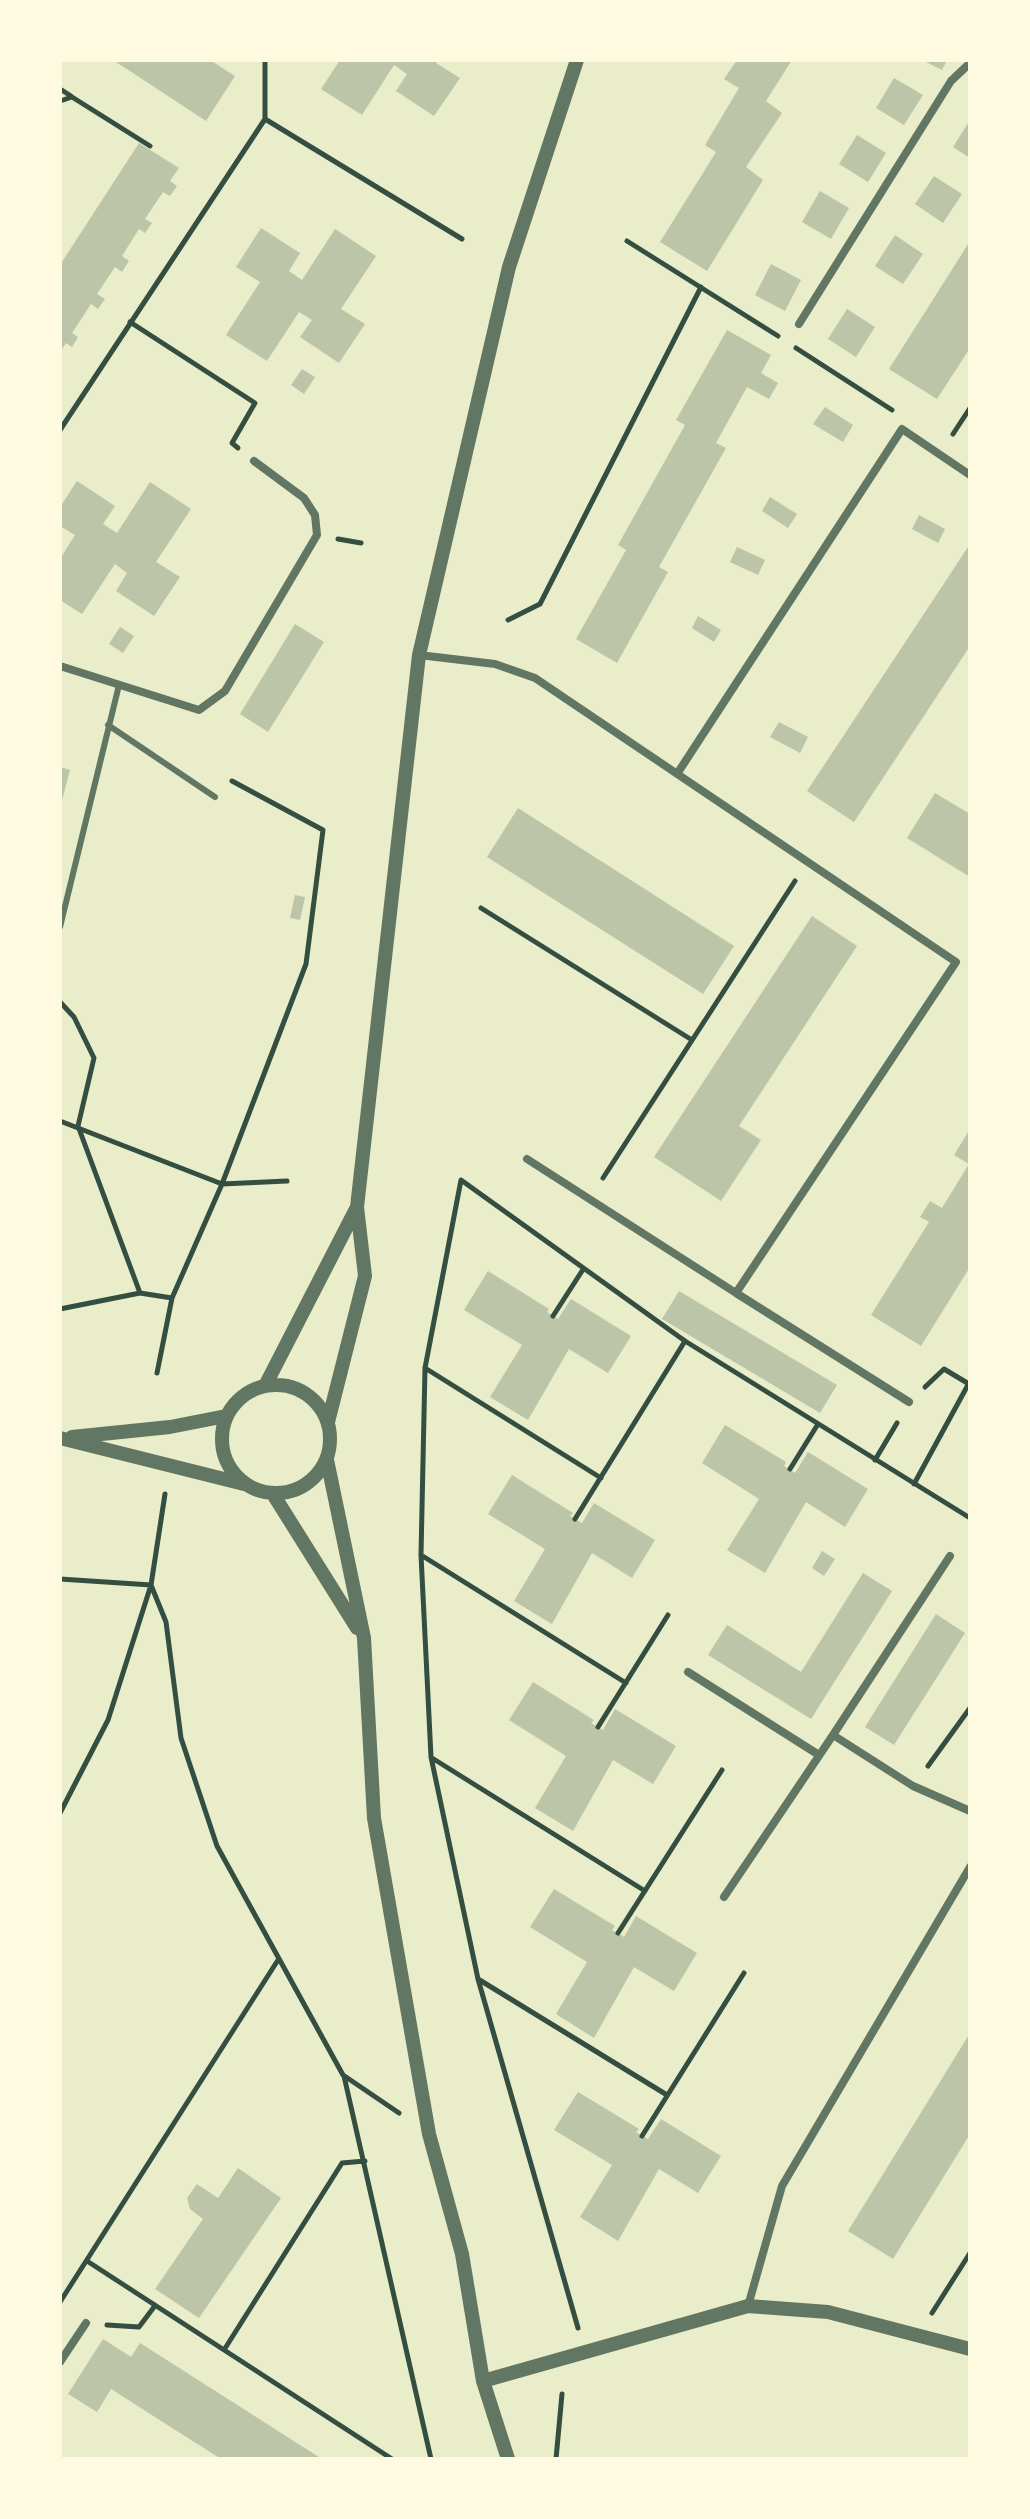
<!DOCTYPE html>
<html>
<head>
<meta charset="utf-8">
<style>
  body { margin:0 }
  #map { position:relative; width:1030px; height:2519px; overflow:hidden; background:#e9edc9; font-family:Ubuntu,sans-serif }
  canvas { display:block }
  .frame { position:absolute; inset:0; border:62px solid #fefae0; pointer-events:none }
</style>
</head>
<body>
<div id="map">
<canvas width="1030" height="2519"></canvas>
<div class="frame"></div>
</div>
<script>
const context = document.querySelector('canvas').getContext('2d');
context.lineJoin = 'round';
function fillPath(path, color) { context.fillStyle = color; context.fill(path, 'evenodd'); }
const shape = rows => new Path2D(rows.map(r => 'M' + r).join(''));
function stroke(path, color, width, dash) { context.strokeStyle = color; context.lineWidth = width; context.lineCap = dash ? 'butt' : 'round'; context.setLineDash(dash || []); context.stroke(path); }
const building = shape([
  [113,60,210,60,235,76,206,121],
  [340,60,438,60,436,63,460,78,434,116,396,91,407,74,394,65,362,115,321,89],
  [737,60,792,60,766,101,782,113,746,167,763,180,707,271,660,242,716,152,705,145,739,88,724,79],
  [922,60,947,60,942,70],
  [894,78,923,95,904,125,876,108],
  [970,120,970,158,953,147],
  [857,135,886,153,868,182,839,164],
  [139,143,179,168,170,181,177,186,170,196,163,192,145,219,152,223,145,233,139,229,122,256,129,261,122,272,115,267,97,294,105,299,98,309,91,304,72,333,78,337,72,347,66,343,60,352,60,265],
  [934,176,962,194,943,223,915,204],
  [820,191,849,208,831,239,802,222],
  [261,228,300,253,289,271,302,280,335,229,376,256,341,309,365,324,339,363,300,337,312,320,299,312,267,361,226,335,260,282,236,267],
  [895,235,923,254,903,284,875,266],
  [970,241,970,348,937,399,889,369],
  [771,264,801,280,785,311,755,295],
  [847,309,875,327,856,357,828,339],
  [727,330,771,355,761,373,778,383,769,399,747,387,716,443,726,448,659,567,668,572,617,663,576,639,626,550,618,545,685,425,676,420],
  [302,369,315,377,304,394,291,385],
  [825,407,853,425,843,442,813,424],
  [77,481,115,506,103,524,117,533,150,482,191,509,156,562,180,577,154,616,116,591,127,573,115,564,82,614,60,600,60,559,75,535,60,526,60,507],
  [770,497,797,514,788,528,762,511],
  [919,515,945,529,938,543,912,529],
  [970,544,970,646,854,822,807,791],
  [737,547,765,560,758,575,730,562],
  [698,616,721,630,714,642,692,628],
  [295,624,324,642,268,732,240,714],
  [120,627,134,636,123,653,109,644],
  [779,722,808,737,800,753,770,737],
  [60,767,70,770,61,804,60,803],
  [935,793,970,814,970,877,907,838],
  [518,808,734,946,703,994,487,857],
  [295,895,305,897,300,920,290,918],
  [812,916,857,946,739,1126,761,1140,721,1201,654,1157],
  [970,1129,970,1267,921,1346,871,1315,929,1222,920,1217,930,1201,942,1208,969,1164,954,1155],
  [488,1271,549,1309,547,1312,558,1319,571,1299,631,1336,608,1373,569,1349,528,1420,490,1397,522,1345,464,1310],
  [679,1291,837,1385,820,1413,662,1319],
  [725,1425,786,1462,784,1466,795,1473,808,1452,868,1489,845,1527,806,1502,765,1573,727,1550,759,1499,702,1463],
  [512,1475,573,1513,570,1516,582,1523,594,1503,655,1540,632,1578,592,1553,552,1624,514,1601,545,1549,488,1514],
  [822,1551,835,1559,824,1576,812,1568],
  [863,1573,892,1591,811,1719,708,1655,727,1625,801,1672],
  [936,1614,965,1633,894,1745,865,1727],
  [533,1682,594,1720,591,1723,603,1730,615,1709,676,1746,653,1784,613,1760,573,1831,535,1808,566,1756,509,1720],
  [554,1889,615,1926,612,1930,624,1937,636,1916,697,1953,674,1991,634,1967,594,2038,556,2014,587,1962,530,1927],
  [970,2033,970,2134,893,2259,848,2231],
  [578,2092,639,2129,636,2132,648,2139,661,2119,721,2156,698,2193,659,2169,618,2241,580,2217,612,2165,554,2130],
  [238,2168,281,2198,199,2318,155,2289,203,2219,190,2209,187,2198,197,2184,218,2198],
  [103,2339,131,2357,140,2343,322,2459,221,2459,111,2389,97,2412,68,2394]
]);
const path = shape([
  [60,89,71,96],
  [60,101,72,97,150,146],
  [265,119,462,239],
  [265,119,265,60],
  [627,241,778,336],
  [130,322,255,403,232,443,238,448],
  [796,348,892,410],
  [60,430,265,119],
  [953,434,970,408],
  [338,539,361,543],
  [508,620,540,604,701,287],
  [481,908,692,1040],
  [60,1002,74,1017,94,1058,78,1126,140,1293,172,1298],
  [60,1121,222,1184,287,1181],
  [603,1178,795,881],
  [60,1309,140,1293],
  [553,1316,582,1271],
  [425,1368,601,1478],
  [157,1373,172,1298,222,1184,306,964,323,830,232,781],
  [925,1387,944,1369,969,1384],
  [875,1460,897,1423],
  [790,1469,818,1424],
  [914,1484,969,1383],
  [575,1519,685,1341],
  [421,1555,626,1683],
  [60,1579,151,1585,166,1622,181,1738,217,1846,343,2075,399,2113],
  [598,1727,668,1615],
  [432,1758,645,1891],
  [928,1766,970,1708],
  [60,1813,108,1720,151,1585,165,1494],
  [618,1933,722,1770],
  [478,1979,667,2095],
  [344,2076,431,2459],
  [642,2136,744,1973],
  [87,2261,392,2459],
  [60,2302,278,1960],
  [932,2313,970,2253],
  [107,2325,139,2327,154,2307],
  [578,2328,478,1979,431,1757,421,1555,425,1368,461,1180,685,1341,970,1518],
  [224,2350,342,2163,365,2161],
  [556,2459,562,2394]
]);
const service = shape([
  [108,725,215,797],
  [60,927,119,685]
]);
const minor = shape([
  [799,324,951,81,970,63],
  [419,655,495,664,535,678,956,962,736,1293,909,1402],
  [60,666,199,710,225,691,317,535,315,515,304,498,254,461],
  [677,774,902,429,970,475],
  [527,1159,736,1293],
  [950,1556,833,1735,913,1786,970,1811],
  [688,1672,819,1755],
  [724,1897,833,1735],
  [748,2306,782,2186,970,1867],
  [60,2362,86,2323]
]);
const tertiary = shape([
  '222 1439a54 54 0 1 1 108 0a54 54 0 1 1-108 0Z',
  [265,1386,357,1207],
  [328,1422,365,1276,357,1207,419,655,509,267,577,60],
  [72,1437,170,1427,226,1416],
  [60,1438,244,1484],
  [327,1460,364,1638,374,1818,429,2134,462,2254,483,2381,508,2459],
  [273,1494,357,1628],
  [483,2381,748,2306,828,2312,970,2349]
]);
fillPath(building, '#bcc5a7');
stroke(path, '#344e41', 5);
stroke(service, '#617663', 6);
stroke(minor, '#617663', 8);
stroke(tertiary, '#617663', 14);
</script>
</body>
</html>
